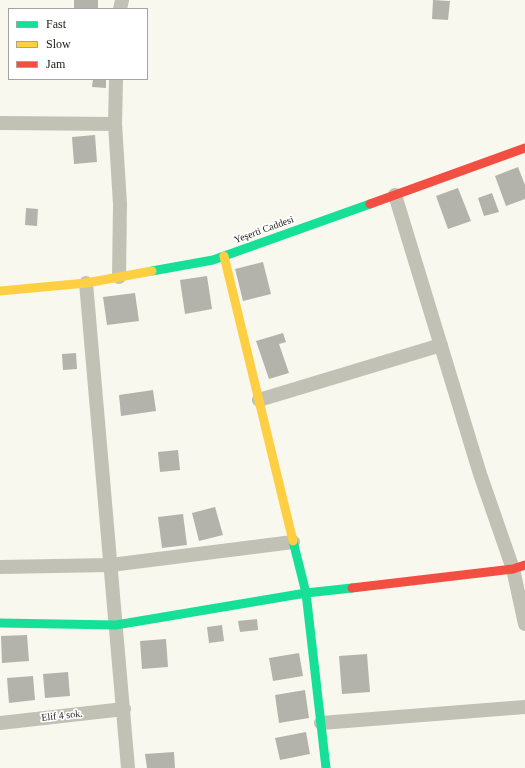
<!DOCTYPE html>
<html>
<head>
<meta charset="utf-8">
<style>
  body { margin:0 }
  #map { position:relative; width:525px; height:768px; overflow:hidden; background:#f8f8ef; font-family:"Times New Roman",serif }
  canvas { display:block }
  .legend { position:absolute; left:8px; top:8px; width:140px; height:72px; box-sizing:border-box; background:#fff; border:1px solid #a4a4a1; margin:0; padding:5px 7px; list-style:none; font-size:12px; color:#1b1b15 }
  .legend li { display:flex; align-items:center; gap:8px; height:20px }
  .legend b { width:20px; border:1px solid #a4a4a1 }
</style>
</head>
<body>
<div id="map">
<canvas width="525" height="768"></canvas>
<ul class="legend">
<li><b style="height:5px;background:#16e098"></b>Fast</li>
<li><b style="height:5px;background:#ffcf43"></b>Slow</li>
<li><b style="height:5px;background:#f24e42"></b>Jam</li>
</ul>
</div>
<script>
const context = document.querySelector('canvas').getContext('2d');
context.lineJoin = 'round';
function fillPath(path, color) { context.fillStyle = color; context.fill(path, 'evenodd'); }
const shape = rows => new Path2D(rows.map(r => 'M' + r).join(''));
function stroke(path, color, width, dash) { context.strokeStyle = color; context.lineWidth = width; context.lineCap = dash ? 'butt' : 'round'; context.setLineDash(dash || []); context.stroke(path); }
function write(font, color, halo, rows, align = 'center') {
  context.font = font + ' "Times New Roman",serif'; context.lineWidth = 3.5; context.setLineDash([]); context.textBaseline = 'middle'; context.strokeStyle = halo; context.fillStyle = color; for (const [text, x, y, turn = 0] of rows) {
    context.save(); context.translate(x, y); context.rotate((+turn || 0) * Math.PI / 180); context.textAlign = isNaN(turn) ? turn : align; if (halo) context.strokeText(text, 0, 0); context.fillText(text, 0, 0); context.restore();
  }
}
const building = shape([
  [74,0,98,0,98,8,74,9],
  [433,0,450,1,448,20,432,19],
  [93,79,106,79,106,88,92,87],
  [95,135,97,162,74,164,72,137],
  [518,167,525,185,525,199,506,206,495,176],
  [458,188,471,221,448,229,436,196],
  [492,193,499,212,484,216,478,198],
  [26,208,38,209,37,226,25,225],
  [263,262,271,294,243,301,235,269],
  [207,276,212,309,185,314,180,280],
  [135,293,139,321,107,325,103,297],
  [283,333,286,342,279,344,289,373,269,379,256,341],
  [76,353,77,369,63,370,62,354],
  [153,390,156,411,121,416,119,395],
  [178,450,180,470,160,472,158,452],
  [215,507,223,535,199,541,192,513],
  [183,514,187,545,162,548,158,517],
  [257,619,258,630,240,632,238,621],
  [222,625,224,641,209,643,207,627],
  [27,635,29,661,2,663,1,636],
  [166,639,168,667,142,669,140,641],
  [299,653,303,676,273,681,269,658],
  [367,654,370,692,342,694,339,656],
  [68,672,70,696,45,698,43,674],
  [33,676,35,700,9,703,7,678],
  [305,690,309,718,279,723,275,695],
  [306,732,310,754,280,760,275,738],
  [174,752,175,768,147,768,145,754]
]);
const street = shape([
  [120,9,122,0],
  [116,79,115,124,120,204,119,277],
  [0,123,115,124],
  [395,195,480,474,513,569,525,624],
  [86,283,128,768],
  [259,400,441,345],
  [0,567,111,565,293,542],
  [0,723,124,709],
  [321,723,525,707]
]);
const fast = shape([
  [152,271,213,260,370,204],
  [293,541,306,593,326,768],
  [0,623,116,625,306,593,352,588]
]);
const slow = shape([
  [224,256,293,541],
  [0,291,86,283,152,271]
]);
const jam = shape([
  [370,204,525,148],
  [352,588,513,569,525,565]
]);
const streetNames = [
  ["Yeşerti Caddesi",264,230,-20],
  ["Elif 4 sok.",62,716,-6]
];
fillPath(building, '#b3b3ac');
stroke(street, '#c2c1b5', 14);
stroke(fast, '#16e098', 9);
stroke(slow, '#ffcf43', 9);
stroke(jam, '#f24e42', 9);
write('10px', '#1b1b15', '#fff', streetNames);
</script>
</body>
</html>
